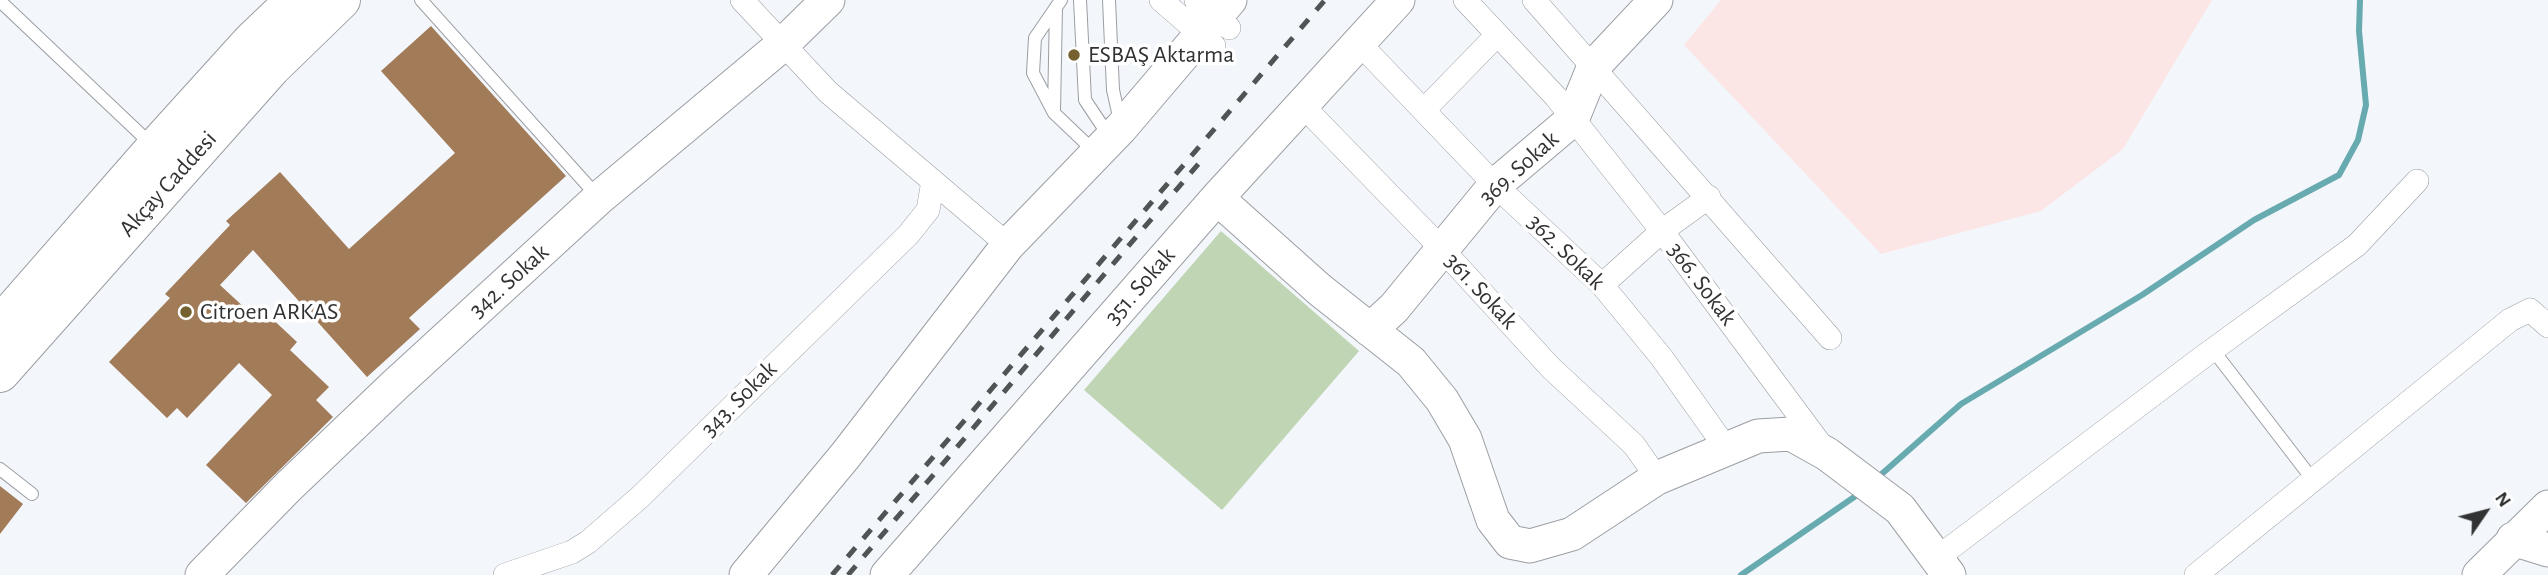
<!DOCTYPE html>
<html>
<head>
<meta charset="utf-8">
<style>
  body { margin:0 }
  #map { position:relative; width:2548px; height:575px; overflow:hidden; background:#f3f6fb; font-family:"Alegreya Sans",sans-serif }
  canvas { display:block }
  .north { position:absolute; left:2450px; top:477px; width:70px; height:70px; -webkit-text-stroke:5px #fff; paint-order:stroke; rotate:55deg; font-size:19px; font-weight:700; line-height:28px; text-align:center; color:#303233 }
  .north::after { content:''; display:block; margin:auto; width:24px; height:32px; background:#303233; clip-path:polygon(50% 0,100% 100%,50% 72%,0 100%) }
</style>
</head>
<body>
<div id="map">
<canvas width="2548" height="575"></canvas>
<div class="north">N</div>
</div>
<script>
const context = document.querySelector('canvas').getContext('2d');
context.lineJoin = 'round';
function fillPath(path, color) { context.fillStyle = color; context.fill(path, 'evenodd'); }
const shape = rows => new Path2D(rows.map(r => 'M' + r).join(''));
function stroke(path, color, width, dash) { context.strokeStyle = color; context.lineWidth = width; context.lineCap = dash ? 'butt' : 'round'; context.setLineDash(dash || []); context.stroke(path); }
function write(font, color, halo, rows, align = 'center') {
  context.font = font + ' "Alegreya Sans",sans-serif'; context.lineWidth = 7; context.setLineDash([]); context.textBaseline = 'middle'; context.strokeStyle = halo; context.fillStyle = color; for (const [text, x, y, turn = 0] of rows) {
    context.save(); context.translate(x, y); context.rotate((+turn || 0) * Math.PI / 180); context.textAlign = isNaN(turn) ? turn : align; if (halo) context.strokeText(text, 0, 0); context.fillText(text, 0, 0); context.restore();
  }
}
const industrial = shape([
  [1721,0,2212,0,2123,149,2041,211,1881,254,1684,45]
]);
const green = shape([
  [1221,231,1359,351,1222,510,1084,390]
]);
const stream = shape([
  [1876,479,1961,404,2142,295,2254,220,2339,175,2358,140,2366,105,2359,31,2360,0],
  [1741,575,1860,493]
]);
const building = shape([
  [431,26,566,176,409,318,420,329,367,377,253,250,220,285,259,321,266,313,297,342,290,350,329,387,316,400,333,417,246,503,206,465,272,395,239,363,187,418,177,408,167,418,109,362,170,298,165,294,230,225,226,221,280,172,349,249,455,153,381,71],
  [0,486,23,504,0,534]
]);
const lane = shape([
  [421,0,599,198],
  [1061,0,1035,38,1033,73,1054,113,1096,153],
  [1080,0,1085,100,1109,136],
  [1109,0,1113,90,1120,121],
  [0,1,152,145],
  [1054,111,1056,7],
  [2213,350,2313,480],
  [0,469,32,494]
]);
const street = shape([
  [742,0,828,92,1008,245],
  [1161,0,1214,46],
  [1196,0,1229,28],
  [1465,0,1556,97,1662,231,1821,445],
  [1534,0,1830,338],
  [1359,43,1495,185,1602,285,1662,358,1726,448],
  [1302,105,1441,248,1551,368,1634,445,1657,478],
  [1424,110,1497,35],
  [1602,285,1662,231,1709,197],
  [1937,558,2200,359,2357,245,2417,181],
  [505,575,572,552,588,542,640,497,908,235,928,210,933,181],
  [2196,575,2510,320,2530,310,2548,326]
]);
const secondary = shape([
  [1217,198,1320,290,1411,362,1442,400,1465,439,1493,520,1510,542,1530,546,1572,534,1657,478,1758,436,1791,434,1827,454,1900,509,1949,575],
  [1370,330,1394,308,1495,185,1572,120,1594,66,1656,0],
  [2513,539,2548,550],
  [202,575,289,486,395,385,599,198,782,45,828,0],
  [746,575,845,456,1008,245,1121,128,1230,0],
  [887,575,1217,198,1398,0],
  [2479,575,2548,507]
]);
const highway = shape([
  [0,325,155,148,252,41,295,0],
  [0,373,272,67,341,0]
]);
const rail = shape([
  [832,575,1325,0],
  [848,575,1200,162]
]);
const markers = [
  [1074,55,7,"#74612f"],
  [186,312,7,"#74612f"]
];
const poiNames = [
  ["ESBAŞ Aktarma",1088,55],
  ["Citroen ARKAS",200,312]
];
const streetNames = [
  ["369. Sokak",1519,168,-42],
  ["Akçay Caddesi",168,184,-48],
  ["362. Sokak",1566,252,44],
  ["342. Sokak",509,281,-42],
  ["366. Sokak",1702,284,53],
  ["351. Sokak",1140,286,-49],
  ["361. Sokak",1481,291,47],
  ["343. Sokak",739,399,-45]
];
fillPath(industrial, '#fce6e5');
fillPath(green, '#bfd5b4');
stroke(stream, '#67aaaf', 6);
fillPath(building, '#a27b58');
stroke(lane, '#9b9ea2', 14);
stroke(street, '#9b9ea2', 24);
stroke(secondary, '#9b9ea2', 35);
stroke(highway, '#9b9ea2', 40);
stroke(lane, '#fff', 12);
stroke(street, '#fff', 23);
stroke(secondary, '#fff', 33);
stroke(highway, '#fff', 38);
stroke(rail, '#515455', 5, [12, 12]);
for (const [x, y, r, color] of markers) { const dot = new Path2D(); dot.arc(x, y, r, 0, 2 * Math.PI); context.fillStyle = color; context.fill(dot); stroke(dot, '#fff', 2.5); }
write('24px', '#303233', '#fff', poiNames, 'left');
write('24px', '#303233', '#fff', streetNames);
</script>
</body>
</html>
